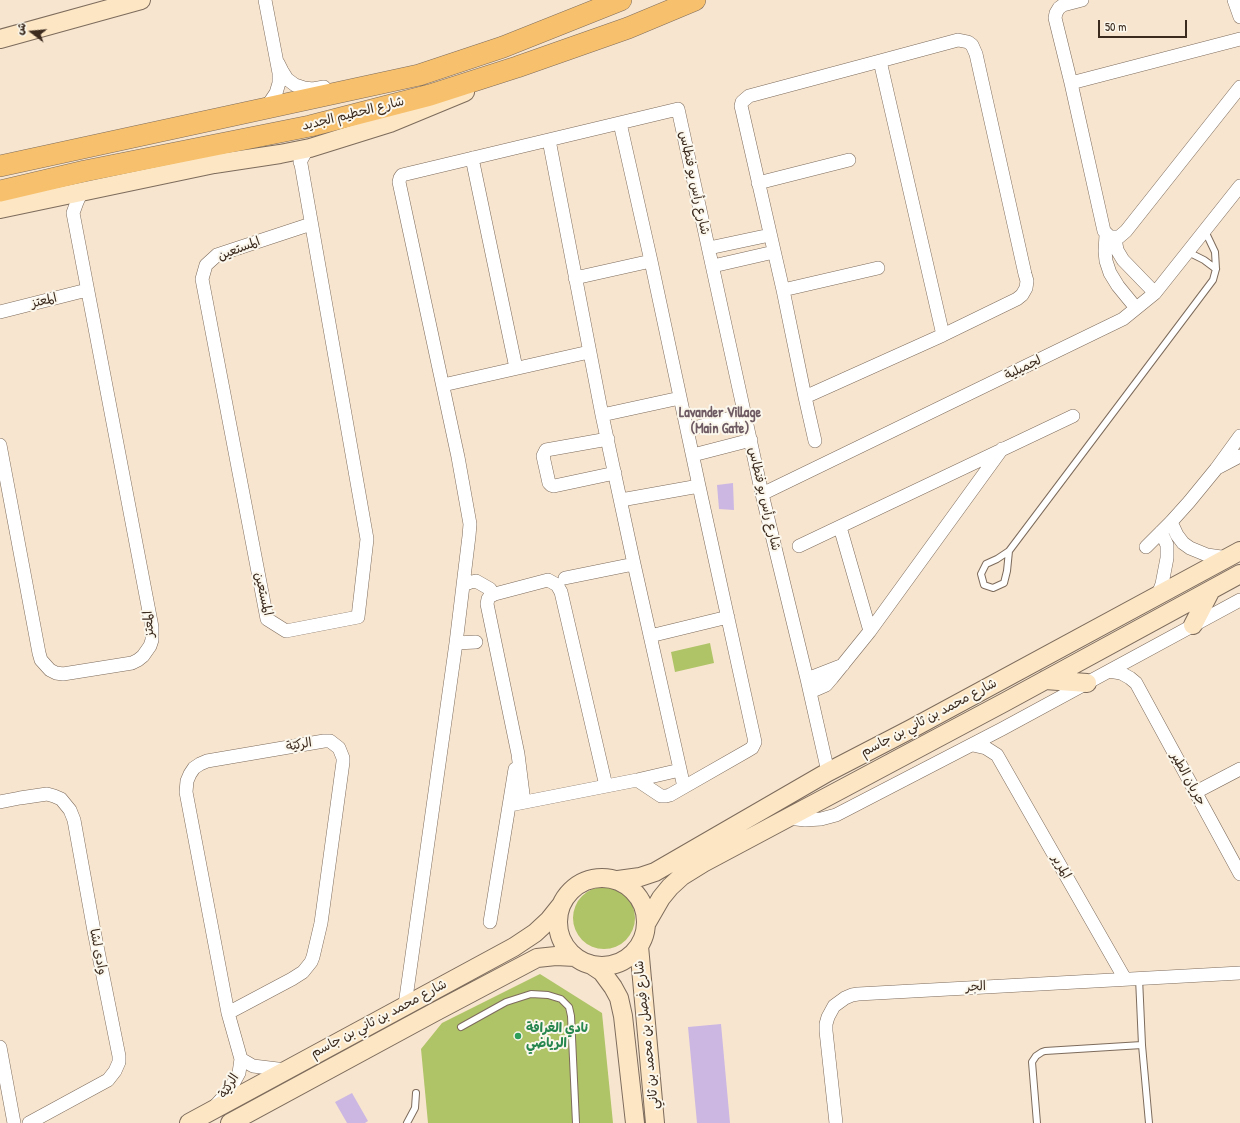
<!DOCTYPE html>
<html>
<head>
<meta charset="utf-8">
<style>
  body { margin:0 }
  #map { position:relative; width:1240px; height:1123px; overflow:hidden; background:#f7e5cf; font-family:"Patrick Hand","Playpen Sans Arabic",sans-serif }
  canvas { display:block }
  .north { position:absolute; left:12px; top:12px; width:40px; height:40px; -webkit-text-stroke:3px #fbf7ec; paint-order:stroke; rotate:286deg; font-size:11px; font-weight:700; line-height:16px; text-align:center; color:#3b2a1e }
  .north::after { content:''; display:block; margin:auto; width:14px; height:18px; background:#3b2a1e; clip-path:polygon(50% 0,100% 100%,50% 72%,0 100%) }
  .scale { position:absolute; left:1098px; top:20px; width:89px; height:18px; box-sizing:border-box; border:2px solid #3b2a1e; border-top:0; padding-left:5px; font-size:12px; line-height:14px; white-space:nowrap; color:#3b2a1e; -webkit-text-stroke:3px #fbf7ec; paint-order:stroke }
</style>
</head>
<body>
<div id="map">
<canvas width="1240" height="1123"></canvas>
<div class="north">ش</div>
<div class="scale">50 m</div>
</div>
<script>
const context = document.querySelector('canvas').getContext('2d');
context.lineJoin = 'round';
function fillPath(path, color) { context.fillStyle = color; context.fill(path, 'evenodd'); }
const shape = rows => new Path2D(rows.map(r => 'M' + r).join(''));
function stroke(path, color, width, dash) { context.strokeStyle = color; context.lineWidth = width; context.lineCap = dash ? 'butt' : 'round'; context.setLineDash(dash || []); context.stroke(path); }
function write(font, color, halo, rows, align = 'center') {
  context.font = font + ' "Patrick Hand","Playpen Sans Arabic",sans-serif'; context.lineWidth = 4; context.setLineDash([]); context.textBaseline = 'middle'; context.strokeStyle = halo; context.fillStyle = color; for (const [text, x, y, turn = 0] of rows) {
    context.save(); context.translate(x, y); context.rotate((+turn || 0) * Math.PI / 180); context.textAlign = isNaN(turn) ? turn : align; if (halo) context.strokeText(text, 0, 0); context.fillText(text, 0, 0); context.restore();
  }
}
const green = shape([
  [710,643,714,663,675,672,671,652],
  '573 918a31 31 0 1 1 62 0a31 31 0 1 1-62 0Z',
  [540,974,602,1013,613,1123,428,1123,421,1049,442,1023]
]);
const building = shape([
  [733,483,734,510,719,509,717,485],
  [721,1024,730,1123,697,1123,688,1027],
  [352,1093,368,1121,365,1123,347,1123,335,1102]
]);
const lane = shape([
  [1188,252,1204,260,1216,269],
  [1009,551,1007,571,1004,583,993,588,984,585,981,574,986,564,997,559,1009,551,1213,280,1216,269,1215,252,1205,231],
  [1139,978,1142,1045],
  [461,1027,506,1002,531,994,548,995,561,999,569,1007,571,1016,576,1123],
  [407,1123,415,1108,416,1093],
  [1037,1123,1032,1062,1036,1056,1042,1052,1045,1051,1142,1045,1149,1123]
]);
const street = shape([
  [1082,0,1063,5,1059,8,1056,13,1055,18,1071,83,1104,231,1110,237,1119,237,1126,231,1240,87],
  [1234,0,1240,17],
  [880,61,943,335],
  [278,63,282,71,287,79,295,85,304,88,313,89,324,87],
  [1071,83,1240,39],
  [264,109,270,102,276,93,279,83,279,73,265,0],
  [620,123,651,261,699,486,755,742,752,748,747,751,670,795,666,796,661,796,637,780],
  [549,140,602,415,634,564,684,787],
  [310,148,305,153,300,162,301,164,367,539,358,617,286,631,267,619,202,279,206,265,217,255,311,224],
  [472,158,516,368],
  [758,183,849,160],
  [1106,235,1105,251,1106,261,1110,273,1118,286,1136,308],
  [1115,238,1117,250,1123,260,1155,293],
  [709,248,770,235],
  [713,266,774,252],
  [575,278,651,261],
  [783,290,878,268],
  [0,312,87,290],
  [443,385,589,352],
  [805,397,943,335,1017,299,1022,295,1026,288,1027,281,1025,274,976,54,972,45,968,42,958,40,880,61,749,96,742,102,741,106,742,110,783,290,805,397,815,441],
  [602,415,680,398],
  [687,430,745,414],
  [608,439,546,450,543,456,549,483,551,485,554,486,615,473],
  [0,445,39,653,41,660,50,670,56,673,63,674,132,663,138,660,143,656,150,646,152,640,152,627,73,213,77,202,82,191],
  [693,455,751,440],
  [1219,467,1240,456],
  [762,494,1123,319,1155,293,1240,186],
  [621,500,699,486],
  [1171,522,1177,535,1183,543,1190,548,1207,555,1228,558],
  [840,527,870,631],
  [799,546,1073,416],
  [1146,547,1171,522,1189,502,1216,469,1240,436],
  [565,578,634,564],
  [463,585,471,582,476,581,490,589,493,595],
  [1157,597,1162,584,1167,558,1167,545,1161,532],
  [650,636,728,617],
  [456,643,476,642],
  [1109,671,1121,673,1130,678,1136,683,1240,874],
  [807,679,843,665],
  [810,692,826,685,832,678,870,631,1002,449],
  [973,745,986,748,997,755,1125,979],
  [1196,792,1240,769],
  [0,802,20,798,47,794,54,796,61,799,70,810,74,820,94,931,119,1056,119,1062,115,1071,108,1080,29,1123],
  [524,802,518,754,487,604,488,599,491,595,548,580,557,585,561,592,606,786],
  [510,805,637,780,680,770],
  [788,818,805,820,821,819,836,815,1002,729,1240,600],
  [490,922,515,769],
  [405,1005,456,643,469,536,470,524,458,457,399,182,400,178,402,175,678,109,762,494,807,679,828,772],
  [0,1047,14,1123],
  [241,1059,253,1066,286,1070],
  [216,1105,225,1095,233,1084,239,1073,241,1059,228,1013,186,792,187,781,190,774,194,768,200,764,207,761,324,741,330,741,339,748,343,758,343,762,321,923,313,957,311,962,303,972,292,979,228,1013],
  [836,1123,826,1031,826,1024,828,1017,834,1006,845,998,852,995,858,994,1240,973]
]);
const secondary = shape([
  [0,39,141,0],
  [0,209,214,164,280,154,310,148,390,123,465,92],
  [1193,625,1211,590],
  [1045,680,1087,683],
  '558 922a44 44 0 1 1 88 0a44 44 0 1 1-88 0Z',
  [618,880,640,877,655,872,828,772,911,729,1240,551],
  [646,924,661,898,670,887,682,876,703,863,1005,702,1240,574],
  [639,946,655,1123],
  [590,964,602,972,613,987,619,998,623,1016,635,1123],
  [189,1123,514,947,535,933,549,920,561,905],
  [230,1123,433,1013,537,958,556,956,575,957]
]);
const primary = shape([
  [0,166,419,75,503,47,621,0],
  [0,191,85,171,310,126,430,95,517,67,628,28,695,0]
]);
const markers = [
  [518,1036,4,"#2e9e5b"]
];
const streetNames = [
  ["شارع الحطيم الجديد",353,114,-14],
  ["شارع رأس بو فنطاس",694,183,78],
  ["المستعين",239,249,-21],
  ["المعتز",44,301,-14],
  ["لجميلية",1023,368,-26],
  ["شارع رأس بو فنطاس",764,499,77],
  ["المستعين",263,594,77],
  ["المعتز",149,624,-94],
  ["شارع محمد بن ثاني بن جاسم",929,718,-28],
  ["الركيّة",299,745,-10],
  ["جريان الطير",1188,779,61],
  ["المرير",1061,867,60],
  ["وادى لشا",98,952,79],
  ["الجر",976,987,-3],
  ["شارع محمد بن ثاني بن جاسم",379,1019,-28],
  ["شارع فيصل بن محمد بن ثاني",647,1035,-96],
  ["الركيّة",229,1086,-58]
];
const leisureNames = [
  ["نادي الغرافة",526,1029],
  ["الرياضي",526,1044]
];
const neighbourhoodNames = [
  ["Lavander Village",720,413],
  ["(Main Gate)",720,429]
];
fillPath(green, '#afc367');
fillPath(building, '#ccb7e3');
stroke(lane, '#7d6b5c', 8);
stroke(street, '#7d6b5c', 14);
stroke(secondary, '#7d6b5c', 20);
stroke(primary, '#7d6b5c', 22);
stroke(lane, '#fff', 6);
stroke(street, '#fff', 13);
stroke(secondary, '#fce6c4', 18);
stroke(primary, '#f7c06c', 21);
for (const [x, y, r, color] of markers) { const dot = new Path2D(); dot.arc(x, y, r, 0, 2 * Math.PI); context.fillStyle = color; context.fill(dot); stroke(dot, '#fbf7ec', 1.5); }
write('13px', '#3b2a1e', '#fbf7ec', streetNames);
write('bold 13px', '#27864d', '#fbf7ec', leisureNames, 'left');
write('bold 14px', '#6e5b63', '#fbf7ec', neighbourhoodNames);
</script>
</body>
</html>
